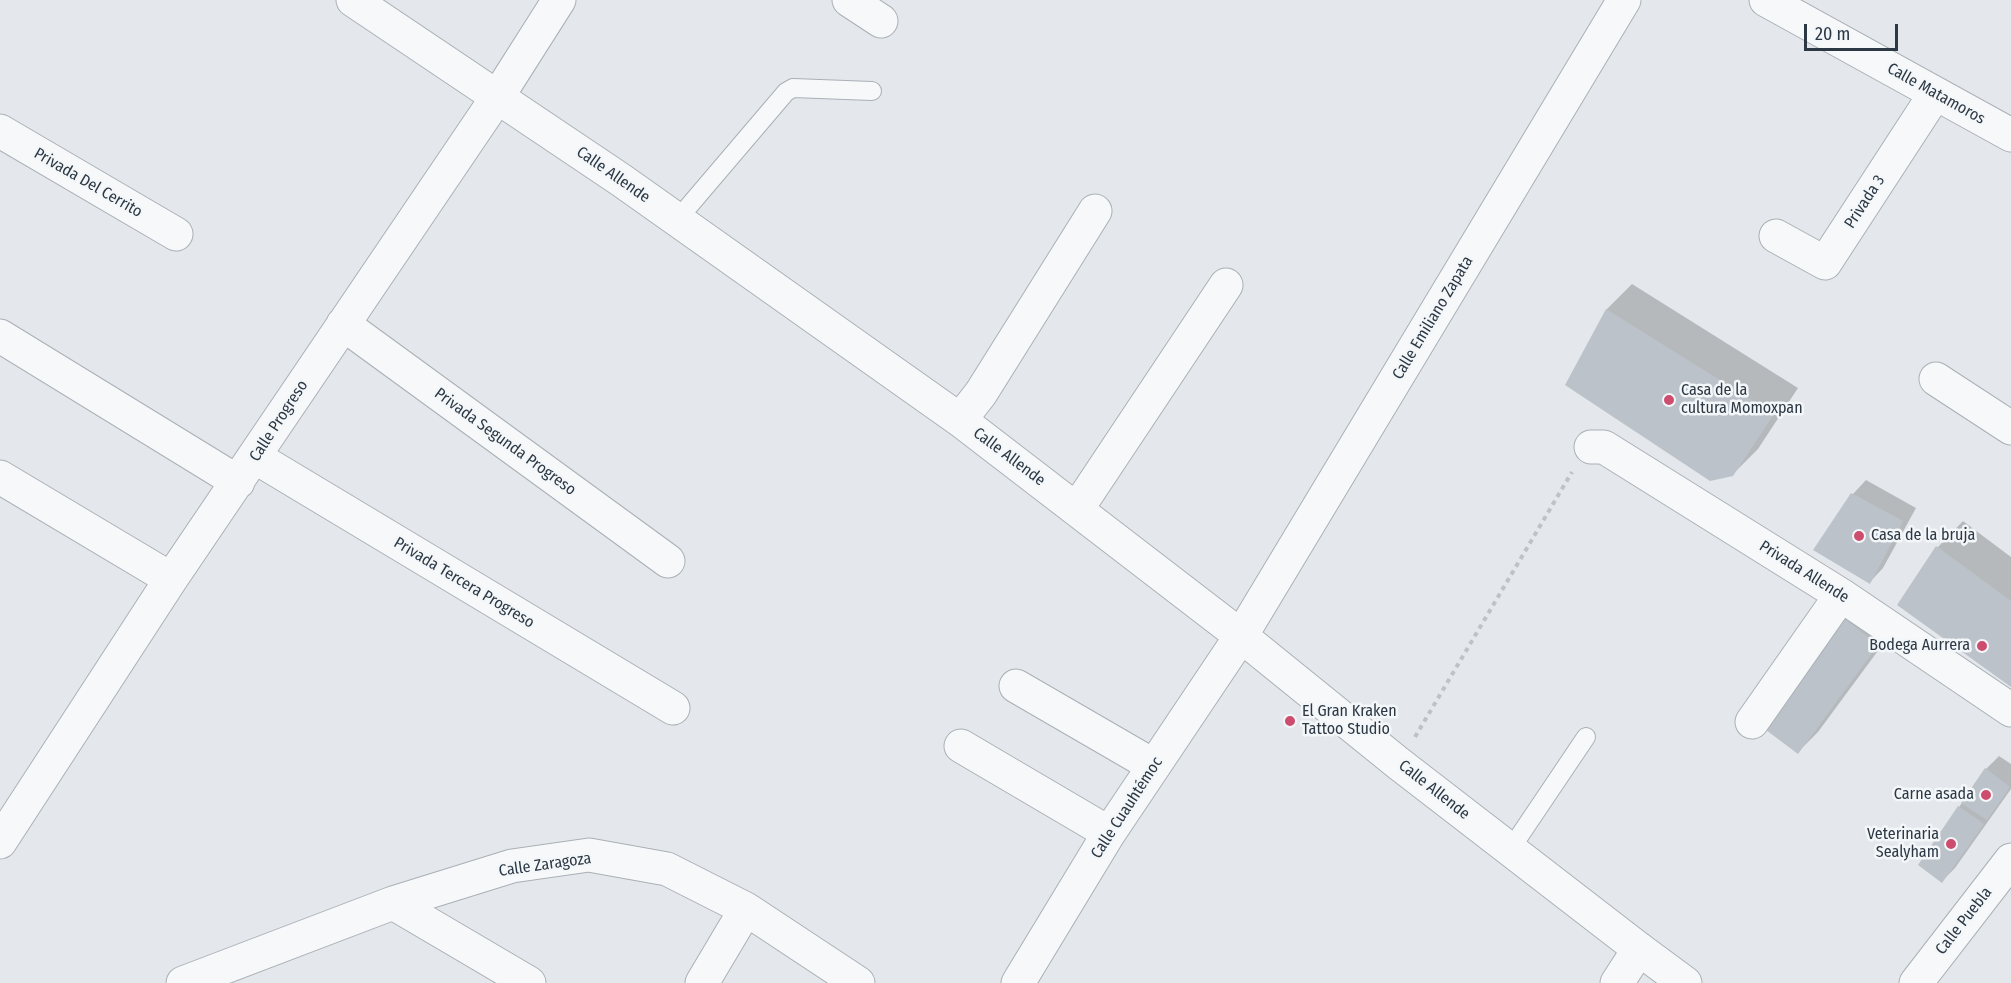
<!DOCTYPE html>
<html>
<head>
<meta charset="utf-8">
<style>
  body { margin:0 }
  #map { position:relative; width:2011px; height:983px; overflow:hidden; background:#e4e8ec; font-family:"Fira Sans Condensed",sans-serif }
  canvas { display:block }
  .scale { position:absolute; left:1804px; top:24px; width:94px; height:27px; box-sizing:border-box; border:3px solid #2c3844; border-top:0; padding-left:8px; font-size:18px; line-height:21px; white-space:nowrap; color:#2c3844; -webkit-text-stroke:4px #f4f7f9; paint-order:stroke }
</style>
</head>
<body>
<div id="map">
<canvas width="2011" height="983"></canvas>
<div class="scale">20 m</div>
</div>
<script>
const context = document.querySelector('canvas').getContext('2d');
context.lineJoin = 'round';
function fillPath(path, color) { context.fillStyle = color; context.fill(path, 'evenodd'); }
const shape = rows => new Path2D(rows.map(r => 'M' + r).join(''));
function stroke(path, color, width, dash) { context.strokeStyle = color; context.lineWidth = width; context.lineCap = dash ? 'butt' : 'round'; context.setLineDash(dash || []); context.stroke(path); }
function write(font, color, halo, rows, align = 'center') {
  context.font = font + ' "Fira Sans Condensed",sans-serif'; context.lineWidth = 5; context.setLineDash([]); context.textBaseline = 'middle'; context.strokeStyle = halo; context.fillStyle = color; for (const [text, x, y, turn = 0] of rows) {
    context.save(); context.translate(x, y); context.rotate((+turn || 0) * Math.PI / 180); context.textAlign = isNaN(turn) ? turn : align; if (halo) context.strokeText(text, 0, 0); context.fillText(text, 0, 0); context.restore();
  }
}
const shadow = shape([
  [1632,284,1798,388,1758,449,1732,475,1567,384,1607,309],
  [1866,480,1916,508,1883,568,1870,582,1816,550,1853,494],
  [1963,521,2011,557,2011,685,1899,604,1938,547],
  [1838,614,1897,625,1818,732,1798,752],
  [1999,756,2011,764,2011,789,1955,868,1942,881,1959,807,1986,769]
]);
const building = shape([
  [1606,309,1774,414,1733,476,1710,481,1565,385],
  [1851,493,1903,521,1870,584,1813,550],
  [1936,546,2011,601,2011,687,1897,605],
  [1837,613,1878,645,1798,754,1762,727],
  [1985,768,2010,787,1987,820,1961,803],
  [1958,806,1984,824,1942,883,1918,865]
]);
const path = shape([
  [1415,737,1572,472]
]);
const service = shape([
  [677,220,786,92,793,88,872,91],
  [1510,850,1586,737]
]);
const minor = shape([
  [353,0,621,180,960,420,1241,636,1398,763,1639,949],
  [849,0,881,21],
  [1766,0,2011,135],
  [0,131,176,234],
  [1776,236,1825,263,1935,94],
  [343,324,668,561],
  [0,336,238,482],
  [1936,379,2011,428],
  [960,420,981,393,1095,211],
  [1591,447,1604,447,1841,595,2011,710],
  [255,457,673,708],
  [0,477,171,579],
  [1077,509,1226,285],
  [1016,686,1154,766],
  [1752,722,1841,595],
  [961,746,1109,833],
  [0,842,171,579,498,96,559,0],
  [393,903,529,983],
  [183,983,393,903,512,866,589,855,667,869,746,909,858,983],
  [702,983,746,909],
  [1018,983,1109,833,1241,636,1624,0]
]);
const tertiary = shape([
  [1617,983,1639,949,1685,983],
  [1916,983,2011,860]
]);
const markers = [
  [1669,400,6,"#cd4d6f"],
  [1859,536,6,"#cd4d6f"],
  [1982,646,6,"#cd4d6f"],
  [1290,721,6,"#cd4d6f"],
  [1986,795,6,"#cd4d6f"],
  [1951,844,6,"#cd4d6f"]
];
const streetNames = [
  ["Calle Matamoros",1936,94,29],
  ["Calle Allende",613,175,35],
  ["Privada Del Cerrito",88,183,30],
  ["Privada 3",1865,202,-57],
  ["Calle Emiliano Zapata",1433,318,-59],
  ["Calle Progreso",279,421,-57],
  ["Privada Segunda Progreso",505,442,36],
  ["Calle Allende",1009,457,37],
  ["Privada Allende",1804,572,32],
  ["Privada Tercera Progreso",464,583,31],
  ["Calle Allende",1434,790,38],
  ["Calle Cuauhtémoc",1127,808,-57],
  ["Calle Zaragoza",545,865,-8],
  ["Calle Puebla",1964,921,-52]
];
const poiNames = [
  ["Casa de la",1681,391],
  ["cultura Momoxpan",1681,409],
  ["Casa de la bruja",1871,536],
  ["Bodega Aurrera",1970,646,"right"],
  ["El Gran Kraken",1302,712],
  ["Tattoo Studio",1302,730],
  ["Carne asada",1974,795,"right"],
  ["Veterinaria",1939,835,"right"],
  ["Sealyham",1939,853,"right"]
];
fillPath(shadow, '#0003');
fillPath(building, '#bbc2c9');
stroke(service, '#a9b0b6', 20);
stroke(minor, '#a9b0b6', 35);
stroke(tertiary, '#a9b0b6', 35);
stroke(path, '#bec2c7', 4, [4.5, 4.5]);
stroke(service, '#f7f8fa', 18);
stroke(minor, '#f7f8fa', 33);
stroke(tertiary, '#f7f8fa', 33);
for (const [x, y, r, color] of markers) { const dot = new Path2D(); dot.arc(x, y, r, 0, 2 * Math.PI); context.fillStyle = color; context.fill(dot); stroke(dot, '#f4f7f9', 2); }
write('16px', '#2c3844', '#f4f7f9', streetNames);
write('16px', '#2c3844', '#f4f7f9', poiNames, 'left');
</script>
</body>
</html>
